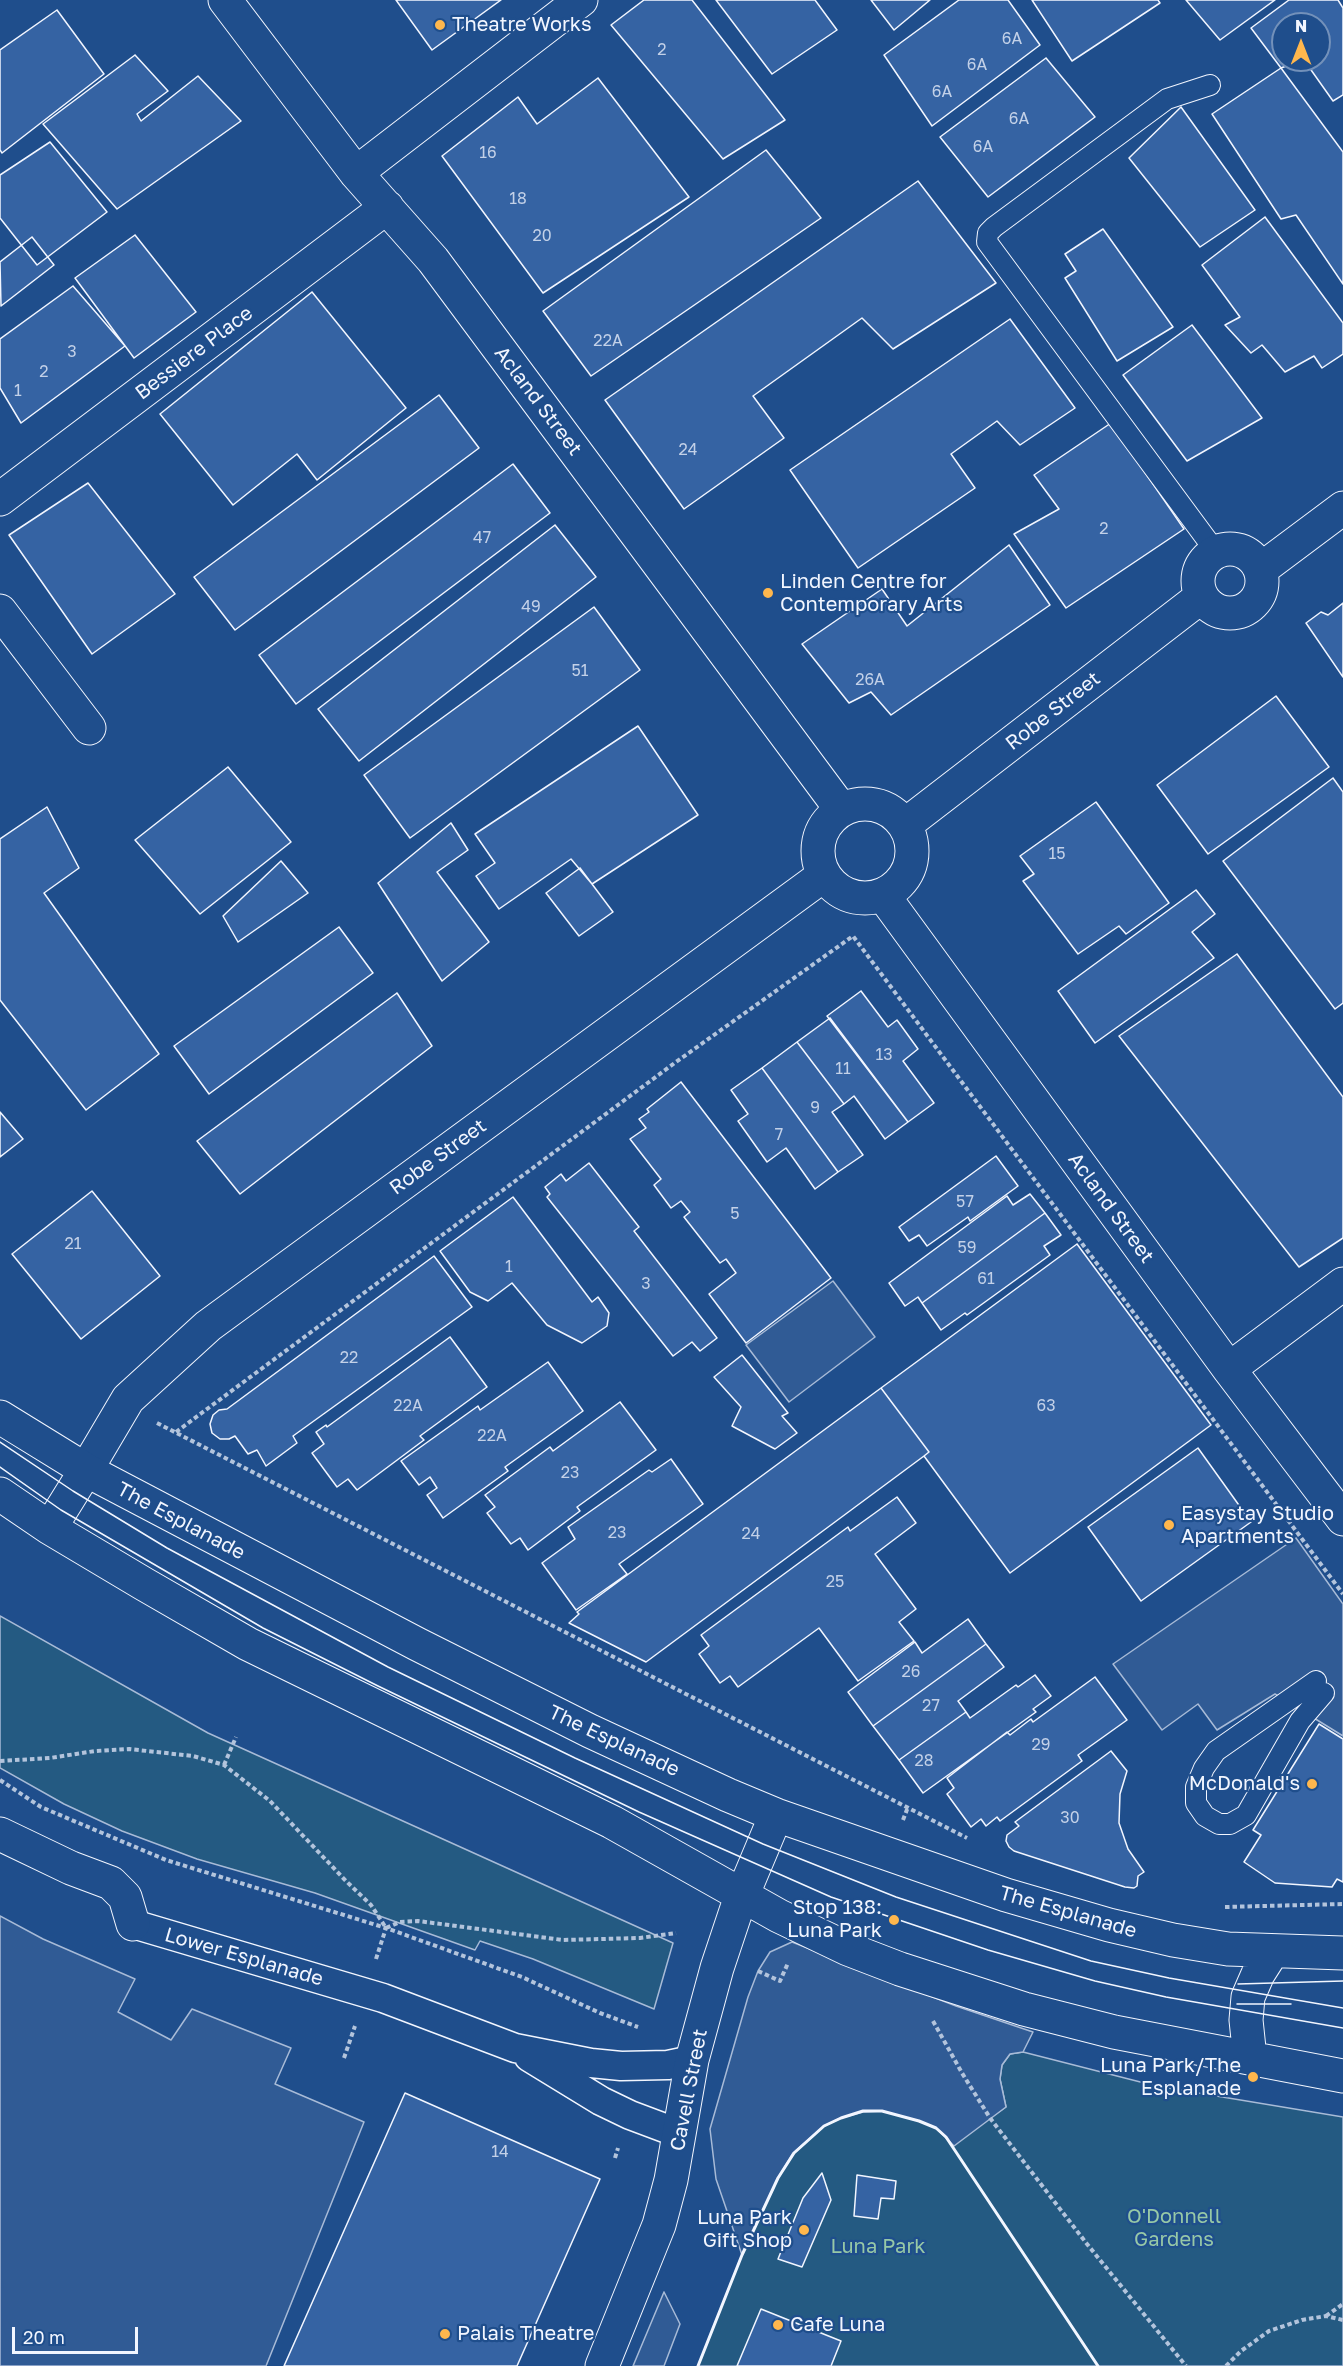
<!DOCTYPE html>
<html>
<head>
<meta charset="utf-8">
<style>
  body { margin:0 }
  #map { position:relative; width:1343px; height:2366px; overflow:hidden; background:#1f4e8c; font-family:"Golos Text",sans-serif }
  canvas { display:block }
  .north { position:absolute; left:1271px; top:12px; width:60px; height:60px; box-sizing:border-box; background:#1f4e8c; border:2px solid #7391ba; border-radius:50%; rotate:0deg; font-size:16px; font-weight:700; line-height:24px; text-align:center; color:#f2f6ff }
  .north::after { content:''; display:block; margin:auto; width:21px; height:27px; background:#ffb74d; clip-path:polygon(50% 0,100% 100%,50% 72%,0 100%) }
  .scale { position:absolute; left:12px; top:2327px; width:126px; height:27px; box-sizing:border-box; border:3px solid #f2f6ff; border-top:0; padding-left:8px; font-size:18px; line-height:21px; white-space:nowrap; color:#f2f6ff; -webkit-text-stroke:4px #1f4e8c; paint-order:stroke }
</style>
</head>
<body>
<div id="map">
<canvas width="1343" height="2366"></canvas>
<div class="north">N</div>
<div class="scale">20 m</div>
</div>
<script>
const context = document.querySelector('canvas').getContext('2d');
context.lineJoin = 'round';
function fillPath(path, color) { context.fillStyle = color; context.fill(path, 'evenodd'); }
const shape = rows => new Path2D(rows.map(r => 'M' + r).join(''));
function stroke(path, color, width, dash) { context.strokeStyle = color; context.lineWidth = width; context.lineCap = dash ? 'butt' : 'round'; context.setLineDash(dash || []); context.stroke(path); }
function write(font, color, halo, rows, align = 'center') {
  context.font = font + ' "Golos Text",sans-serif'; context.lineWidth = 4.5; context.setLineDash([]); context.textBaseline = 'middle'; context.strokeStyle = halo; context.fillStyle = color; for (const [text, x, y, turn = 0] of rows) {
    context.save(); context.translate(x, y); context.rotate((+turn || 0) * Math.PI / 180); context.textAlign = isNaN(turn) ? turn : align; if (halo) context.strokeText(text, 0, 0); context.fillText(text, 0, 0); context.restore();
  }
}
const green = shape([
  [0,1616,208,1733,673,1943,654,2009,533,1959,480,1941,475,1950,315,1893,197,1859,122,1831,64,1804,0,1768,0,1616],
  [1023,2052,1156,2086,1343,2117,1343,2366,698,2366,742,2255,778,2178,794,2153,824,2126,841,2118,863,2111,882,2111,919,2121,936,2128,946,2137,990,2118,1006,2107,1000,2079,1002,2065,1010,2054,1023,2052]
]);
const parking = shape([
  [833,1281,875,1337,789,1402,746,1345,833,1281],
  [1296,1538,1343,1604,1343,1736,1275,1694,1217,1730,1198,1704,1162,1730,1113,1664,1296,1538],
  [0,1916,43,1939,135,1979,118,2012,171,2040,192,2009,291,2048,275,2084,364,2122,266,2366,0,2366,0,1916],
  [792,1942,956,2006,1033,2032,1023,2052,1010,2054,1002,2065,1000,2079,1006,2107,954,2146,936,2128,919,2121,882,2111,863,2112,841,2118,824,2126,793,2153,778,2178,742,2255,716,2179,710,2129,748,1997,758,1971,770,1952,792,1942],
  [664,2292,680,2324,664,2366,633,2366,664,2292]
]);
const building = shape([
  [396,0,501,0,432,50,396,0],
  [644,0,692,0,785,120,723,159,611,25,644,0],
  [716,0,815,0,837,30,772,74,716,0],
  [871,0,930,0,894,30,871,0],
  [959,0,1008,0,1040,45,932,126,884,55,959,0],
  [1032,0,1158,0,1160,3,1072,61,1032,0],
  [1186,0,1275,0,1220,40,1186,0],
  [1289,0,1338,0,1343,8,1343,95,1333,101,1304,60,1319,60,1319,24,1283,24,1283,60,1302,60,1281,68,1251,28,1289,0],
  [57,10,104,74,2,153,0,150,0,50,57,10],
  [135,55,168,91,137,114,141,121,198,76,241,121,117,209,43,124,135,55],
  [1046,58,1095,117,988,197,940,137,1046,58],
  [1281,68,1343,152,1343,284,1296,215,1281,219,1212,114,1281,68],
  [598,78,689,197,543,293,442,156,518,97,537,124,598,78],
  [1181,107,1255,210,1200,247,1129,158,1181,107],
  [50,142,107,212,37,265,0,218,0,175,50,142],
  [766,150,821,218,591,376,543,311,766,150],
  [918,181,996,283,893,349,862,318,753,396,784,438,684,509,605,400,918,181],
  [1265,217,1343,323,1343,354,1322,368,1314,356,1285,372,1262,345,1251,353,1225,325,1240,317,1202,265,1265,217],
  [1103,229,1173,327,1117,361,1065,278,1076,271,1065,254,1103,229],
  [135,235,196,312,134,358,75,278,135,235],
  [32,237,54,265,1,306,0,262,32,237],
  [73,286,125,346,21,423,0,388,0,339,73,286],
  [312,292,406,408,317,480,297,454,233,505,160,414,312,292],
  [1010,319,1075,408,1020,445,997,421,951,454,975,488,858,568,790,470,1010,319],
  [1192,325,1262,418,1187,461,1123,375,1192,325],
  [439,395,479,448,235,630,194,577,439,395],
  [1111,423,1184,529,1066,608,1014,534,1059,509,1034,475,1111,423],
  [513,464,550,513,296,704,259,655,513,464],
  [88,483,175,594,92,654,9,535,88,483],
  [555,525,596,577,359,761,318,709,555,525],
  [1009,545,1050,605,891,715,871,692,849,703,802,644,882,589,907,626,1009,545],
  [1343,603,1343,677,1306,623,1321,612,1328,615,1343,603],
  [594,607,640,670,410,838,364,775,594,607],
  [1276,696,1329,767,1208,854,1157,785,1276,696],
  [638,726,698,815,592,884,571,859,499,909,476,876,495,863,475,834,638,726],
  [228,767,291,842,200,914,135,840,228,767],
  [1333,778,1343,792,1343,1003,1335,1009,1223,861,1333,778],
  [1096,802,1169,903,1126,934,1119,926,1078,954,1023,881,1034,874,1020,856,1096,802],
  [47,807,79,868,44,893,159,1054,86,1110,0,1000,0,839,47,807],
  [451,823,468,850,437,872,489,942,442,981,378,883,451,823],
  [281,861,308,893,238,942,223,916,281,861],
  [580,868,613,912,579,936,546,893,580,868],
  [1196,890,1215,914,1192,932,1214,958,1095,1043,1058,991,1196,890],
  [339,927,373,973,209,1094,174,1046,339,927],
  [1237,954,1343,1097,1343,1238,1299,1267,1119,1036,1237,954],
  [861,991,888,1027,897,1020,918,1049,903,1061,934,1103,908,1122,827,1016,861,991],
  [397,993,432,1046,240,1194,197,1141,397,993],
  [830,1018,908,1122,885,1139,854,1096,844,1104,797,1042,830,1018],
  [797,1042,844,1104,832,1112,863,1155,838,1172,762,1068,797,1042],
  [762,1068,838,1172,815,1189,786,1148,767,1162,738,1121,748,1114,731,1090,762,1068],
  [681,1082,831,1278,746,1343,709,1294,736,1273,726,1259,720,1263,684,1217,690,1212,681,1201,671,1208,654,1185,661,1179,630,1139,646,1128,639,1119,649,1112,647,1109,681,1082],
  [0,1112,23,1139,0,1157,0,1112],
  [996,1156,1018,1186,970,1221,968,1217,927,1246,919,1235,909,1241,899,1227,996,1156],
  [589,1163,639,1227,634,1231,717,1338,700,1351,692,1342,673,1356,547,1197,550,1194,545,1187,561,1174,566,1181,589,1163],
  [92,1191,160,1276,81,1339,12,1254,92,1191],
  [1030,1194,1045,1213,922,1303,918,1297,905,1306,889,1283,1007,1196,1013,1205,1030,1194],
  [513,1197,592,1302,598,1297,609,1313,607,1326,582,1343,547,1325,512,1283,488,1301,470,1292,440,1251,513,1197],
  [1045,1213,1061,1235,1044,1246,1050,1255,967,1315,965,1313,941,1330,922,1303,1045,1213],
  [1077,1244,1211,1425,1010,1573,924,1456,929,1452,881,1388,1077,1244],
  [434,1256,472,1307,293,1436,297,1443,266,1466,257,1450,248,1454,235,1436,229,1439,220,1439,212,1433,210,1424,213,1415,219,1410,227,1409,434,1256],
  [450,1337,487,1387,420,1436,424,1440,357,1490,348,1479,337,1487,312,1453,324,1444,316,1432,326,1425,327,1427,450,1337],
  [742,1355,788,1413,782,1416,797,1433,775,1449,732,1426,741,1407,714,1377,742,1355],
  [548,1362,583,1411,505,1467,508,1471,443,1518,427,1495,437,1488,430,1477,419,1485,401,1461,478,1406,480,1410,548,1362],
  [881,1388,929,1452,924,1456,646,1662,569,1623,579,1614,577,1612,881,1388],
  [620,1402,656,1450,577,1507,580,1511,528,1550,520,1538,511,1544,487,1513,495,1507,485,1495,550,1447,553,1451,620,1402],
  [1198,1448,1251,1522,1141,1601,1088,1527,1198,1448],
  [671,1459,703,1504,619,1564,627,1574,576,1610,542,1563,575,1539,568,1527,649,1470,652,1472,671,1459],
  [897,1497,916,1523,875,1554,916,1609,899,1622,914,1641,858,1681,819,1628,738,1687,730,1676,720,1683,699,1654,709,1646,701,1635,848,1527,850,1531,897,1497],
  [968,1619,986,1644,873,1726,848,1692,915,1642,922,1653,968,1619],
  [986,1644,1004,1667,958,1701,966,1712,899,1760,873,1726,986,1644],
  [1035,1675,1051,1696,1033,1709,1036,1712,923,1793,899,1760,966,1712,970,1718,1016,1685,1018,1687,1035,1675],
  [1095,1677,1127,1720,1078,1755,1082,1761,1000,1821,997,1817,986,1826,981,1819,971,1827,947,1794,954,1788,947,1778,1007,1732,1010,1735,1031,1719,1033,1722,1095,1677],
  [1319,1724,1343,1739,1343,1882,1337,1879,1332,1887,1275,1883,1244,1862,1261,1835,1253,1830,1319,1724],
  [1111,1751,1127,1771,1120,1794,1119,1823,1128,1849,1144,1872,1138,1876,1137,1886,1134,1888,1125,1887,1014,1851,1009,1847,1006,1841,1007,1835,1019,1826,1015,1822,1111,1751],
  [405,2093,600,2179,517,2366,284,2366,405,2093],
  [822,2173,831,2200,802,2267,778,2259,803,2198,822,2173],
  [857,2175,896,2181,894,2199,881,2198,878,2219,854,2216,857,2175],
  [761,2309,841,2341,831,2366,737,2366,761,2309]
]);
const path = shape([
  [157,1423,967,1838],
  [176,1432,676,1062,853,936,1343,1594],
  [0,1761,50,1758,95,1751,129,1749,193,1756,224,1765,270,1801,346,1881,371,1905,386,1928,400,1922,418,1921,563,1940,640,1938,676,1933],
  [224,1765,236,1737],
  [0,1780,41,1807,166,1860,386,1928,522,1977,600,2013,638,2027],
  [903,1820,908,1807],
  [1225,1907,1343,1904],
  [376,1959,386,1928],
  [758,1971,780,1981,788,1963],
  [933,2021,962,2073,990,2118,1087,2244,1186,2366],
  [344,2058,355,2026],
  [615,2158,618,2148],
  [1326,2316,1343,2304],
  [1226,2366,1241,2351,1269,2331,1302,2320,1326,2316,1343,2320]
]);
const service = shape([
  [1210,85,1167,99,994,227,988,233,987,242,1216,552],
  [1316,1681,1216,1751,1204,1768,1196,1787,1196,1803,1205,1816,1219,1824,1230,1824,1246,1815,1300,1721,1324,1693]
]);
const pedestrian = shape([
  [133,1924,383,1998,515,2048,591,2063,621,2066,668,2065,692,2060],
  [529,2057,601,2101,630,2115,678,2133]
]);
const minor = shape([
  [225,0,356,173,433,260,841,809],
  [356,173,581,0],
  [0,499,387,207],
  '1198 581a32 32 0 1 1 64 0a32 32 0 1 1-64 0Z',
  [1260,570,1343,508],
  [0,611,89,728],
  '818 851a47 47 0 1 1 94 0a47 47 0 1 1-94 0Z',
  [905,825,1201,597],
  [883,895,1229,1369,1343,1519],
  [1229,1369,1343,1284],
  [86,1470,128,1399,208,1326,824,875],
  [0,1834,71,1868,111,1883,125,1897,133,1924]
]);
const tertiary = shape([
  [0,1417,86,1470,417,1644,590,1731,728,1795,776,1815,1006,1895,1109,1925,1173,1940,1228,1949,1343,1953],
  [0,1494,50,1528,144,1584,248,1644,612,1822,779,1916,848,1949,900,1969,1024,2009,1114,2032,1343,2076],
  [50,1528,86,1470],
  [1250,2058,1246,2020,1248,1997,1258,1974,1272,1952],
  [602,2366,659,2225,671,2180,692,2060,717,1968,737,1908,776,1815]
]);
const tram = shape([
  [0,1442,73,1491,167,1548,388,1667,575,1758,763,1844,896,1897,1091,1961,1169,1978,1343,2008],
  [0,1467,61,1510,263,1628,378,1686,639,1812,831,1897,988,1950,1095,1981,1166,1997,1343,2028],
  [1238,1984,1343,1981],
  [1237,2004,1291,2004]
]);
const wall = shape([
  [698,2366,742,2255,778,2178,794,2153,824,2126,841,2118,863,2111,882,2111,919,2121,936,2128,946,2137,1098,2366]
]);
const markers = [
  [440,25,6,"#ffb74d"],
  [768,593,6,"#ffb74d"],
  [1169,1525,6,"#ffb74d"],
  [1312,1784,6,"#ffb74d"],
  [894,1920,6,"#ffb74d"],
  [1253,2077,6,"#ffb74d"],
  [804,2230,6,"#ffb74d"],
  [778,2325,6,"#ffb74d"],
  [445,2334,6,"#ffb74d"]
];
const numberNames = [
  ["6A",1012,39],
  ["2",662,50],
  ["6A",977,65],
  ["6A",942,92],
  ["6A",1019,119],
  ["6A",983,147],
  ["16",488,153],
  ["18",518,199],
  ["20",542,236],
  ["22A",608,341],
  ["3",72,352],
  ["2",44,372],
  ["1",18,391],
  ["24",688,450],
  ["2",1104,529],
  ["47",482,538],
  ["49",531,607],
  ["51",580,671],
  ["26A",870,680],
  ["15",1057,854],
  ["13",884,1055],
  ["11",843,1069],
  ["9",815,1108],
  ["7",779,1135],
  ["57",965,1202],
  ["5",735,1214],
  ["21",73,1244],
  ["59",967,1248],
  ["1",509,1267],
  ["61",986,1279],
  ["3",646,1284],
  ["22",349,1358],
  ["22A",408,1406],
  ["63",1046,1406],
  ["22A",492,1436],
  ["23",570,1473],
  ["23",617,1533],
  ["24",751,1534],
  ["25",835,1582],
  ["26",911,1672],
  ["27",931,1706],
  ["29",1041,1745],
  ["28",924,1761],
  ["30",1070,1818],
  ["14",500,2152]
];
const poiNames = [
  ["Theatre Works",452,25],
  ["Linden Centre for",780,582],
  ["Contemporary Arts",780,605],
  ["Easystay Studio",1181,1514],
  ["Apartments",1181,1537],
  ["McDonald's",1300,1784,"right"],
  ["Stop 138:",882,1908,"right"],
  ["Luna Park",882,1931,"right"],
  ["Luna Park/The",1241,2066,"right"],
  ["Esplanade",1241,2089,"right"],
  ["Luna Park",792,2218,"right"],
  ["Gift Shop",792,2241,"right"],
  ["Cafe Luna",790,2325],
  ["Palais Theatre",457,2334]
];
const streetNames = [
  ["Bessiere Place",194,353,-37],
  ["Acland Street",538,401,53],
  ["Robe Street",1053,711,-38],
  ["Robe Street",438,1157,-36],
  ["Acland Street",1111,1208,54],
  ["The Esplanade",181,1521,28],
  ["The Esplanade",614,1741,25],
  ["The Esplanade",1068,1912,16],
  ["Lower Esplanade",244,1957,16],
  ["Cavell Street",689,2090,-79]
];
const parkNames = [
  ["O'Donnell",1174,2217],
  ["Gardens",1174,2240],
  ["Luna Park",878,2247]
];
fillPath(green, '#245a82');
stroke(green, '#a8bbd7', 1.5);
fillPath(parking, '#305b95');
stroke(parking, '#a8bbd7', 1.5);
fillPath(building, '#3563a3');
stroke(building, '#f2f6ff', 1.5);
stroke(service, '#f2f6ff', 22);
stroke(pedestrian, '#f2f6ff', 31);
stroke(minor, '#f2f6ff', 35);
stroke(tertiary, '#f2f6ff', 35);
stroke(path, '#b3c4dc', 4, [4.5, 3]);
stroke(service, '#1f4e8c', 20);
stroke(pedestrian, '#1f4e8c', 28);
stroke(minor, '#1f4e8c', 33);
stroke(tertiary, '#1f4e8c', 33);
stroke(tram, '#f2f6ff', 1.5);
stroke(wall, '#f2f6ff', 3);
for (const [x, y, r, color] of markers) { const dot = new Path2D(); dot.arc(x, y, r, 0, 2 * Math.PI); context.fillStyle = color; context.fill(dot); stroke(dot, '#1f4e8c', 2); }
write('16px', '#c3d1e8', null, numberNames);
write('20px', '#f2f6ff', '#1f4e8c', poiNames, 'left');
write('20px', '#f2f6ff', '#1f4e8c', streetNames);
write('20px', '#97c8a6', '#1f4e8c', parkNames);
</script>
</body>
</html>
